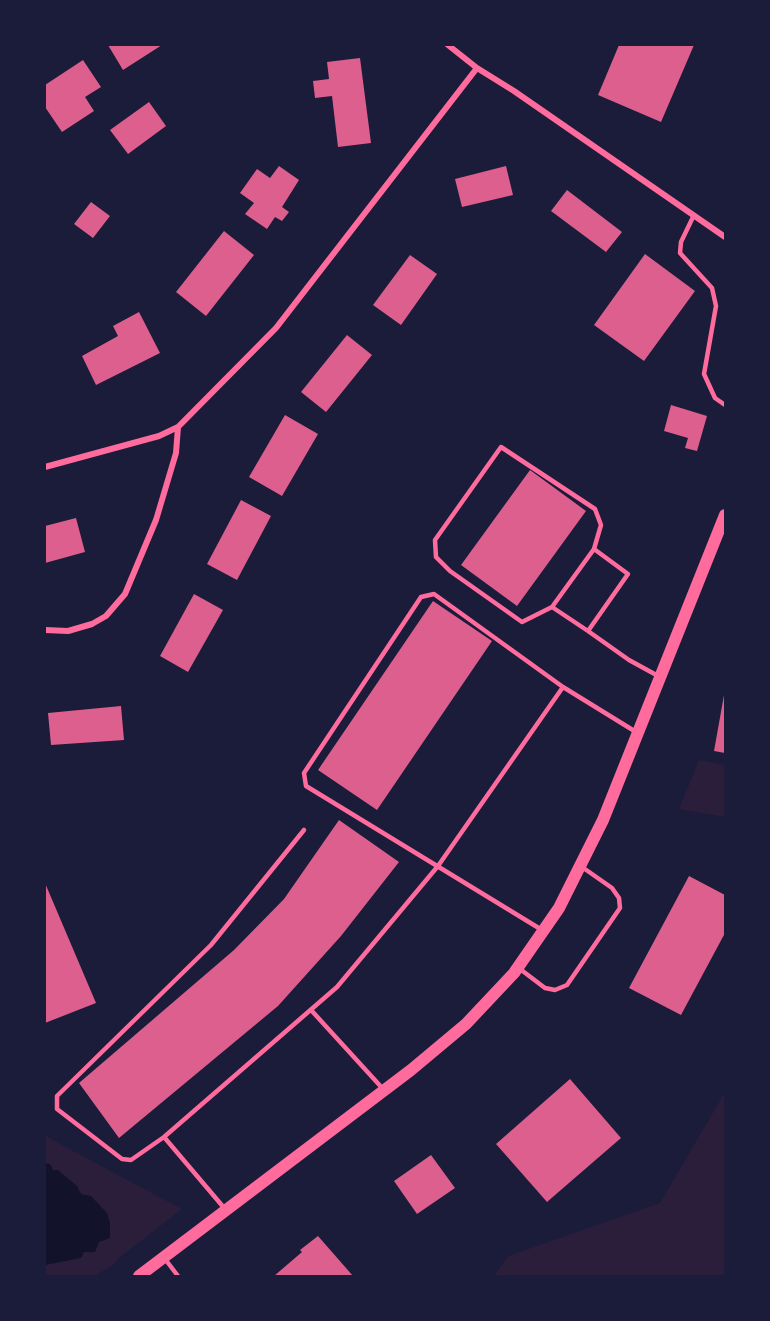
<!DOCTYPE html>
<html>
<head>
<meta charset="utf-8">
<style>
  body { margin:0 }
  #map { position:relative; width:770px; height:1321px; overflow:hidden; background:#1b1b3a; font-family:Figtree,sans-serif }
  canvas { display:block }
  .frame { position:absolute; inset:0; border:46px solid #1b1b3a; pointer-events:none }
</style>
</head>
<body>
<div id="map">
<canvas width="770" height="1321"></canvas>
<div class="frame"></div>
</div>
<script>
const context = document.querySelector('canvas').getContext('2d');
context.lineJoin = 'round';
function fillPath(path, color) { context.fillStyle = color; context.fill(path, 'evenodd'); }
const shape = rows => new Path2D(rows.map(r => 'M' + r).join(''));
function stroke(path, color, width, dash) { context.strokeStyle = color; context.lineWidth = width; context.lineCap = dash ? 'butt' : 'round'; context.setLineDash(dash || []); context.stroke(path); }
const green = shape([
  [699,760,725,765,725,817,679,809],
  [725,1092,725,1276,494,1276,508,1256,660,1203],
  [45,1135,60,1144,182,1209,119,1258,114,1264,95,1276,45,1276]
]);
const water = shape([
  [45,1163,50,1164,53,1170,58,1170,77,1186,81,1194,91,1196,107,1213,110,1223,110,1238,99,1242,95,1252,84,1252,81,1258,45,1265]
]);
const building = shape([
  [108,45,162,45,123,70],
  [619,45,694,45,661,122,598,95],
  [360,58,371,143,338,147,332,96,315,98,313,81,329,79,327,62],
  [83,60,101,87,85,97,94,111,62,132,45,107,45,85],
  [149,102,166,126,128,154,110,130],
  [279,166,299,180,282,207,289,212,282,221,275,217,267,229,245,214,254,203,240,193,257,169,270,178],
  [506,166,513,195,462,207,455,179],
  [567,190,622,232,606,252,551,211],
  [91,202,110,216,93,238,74,224],
  [224,231,254,255,206,316,176,292],
  [645,254,695,291,644,361,594,325],
  [410,255,437,274,401,325,373,305],
  [139,312,160,353,96,385,82,356,118,336,113,326],
  [347,335,372,355,326,412,301,392],
  [671,405,707,416,697,451,685,448,688,438,664,431],
  [285,415,318,434,282,496,249,477],
  [530,470,586,511,517,606,461,565],
  [241,500,271,516,237,580,207,564],
  [76,518,85,552,45,563,45,526],
  [194,594,223,610,188,672,160,656],
  [433,601,492,641,377,810,318,770],
  [724,695,725,695,725,753,714,751],
  [121,706,124,740,51,745,48,713],
  [339,820,399,862,341,936,278,1006,119,1138,79,1083,234,950,284,899],
  [689,876,725,895,725,933,681,1015,629,988],
  [45,883,96,1003,45,1023],
  [570,1079,621,1138,547,1202,496,1144],
  [431,1155,455,1188,417,1214,394,1181],
  [318,1236,353,1276,274,1276,302,1252,300,1250]
]);
const service = shape([
  [694,215,681,242,680,253,712,288,716,306,704,374,715,398,725,405],
  [552,607,522,622,450,571,436,557,435,540,501,447,595,509,601,525,594,549],
  [588,631,628,574,594,549,552,607,588,631,629,660,660,677],
  [304,830,211,945,57,1096,57,1109,122,1159,131,1160,164,1137,337,987,438,866,563,687],
  [542,930,306,786,304,773,421,597,434,594,563,687,636,732],
  [520,969,545,988,555,990,567,985,620,908,619,898,612,888,582,867],
  [311,1010,384,1090],
  [164,1137,225,1209],
  [165,1259,178,1276]
]);
const minor = shape([
  [448,45,477,68,514,91,725,237],
  [45,467,159,436,178,427,276,328,477,68],
  [45,630,68,631,92,624,106,616,125,594,156,520,176,453,178,427]
]);
const secondary = shape([
  [139,1276,411,1070,466,1024,514,973,559,908,603,820,725,515]
]);
fillPath(green, '#2a1e3b');
fillPath(water, '#12122b');
fillPath(building, '#dd5f8e');
stroke(service, '#ff6b9d', 4.5);
stroke(minor, '#ff6b9d', 6);
stroke(secondary, '#ff6b9d', 12);
</script>
</body>
</html>
